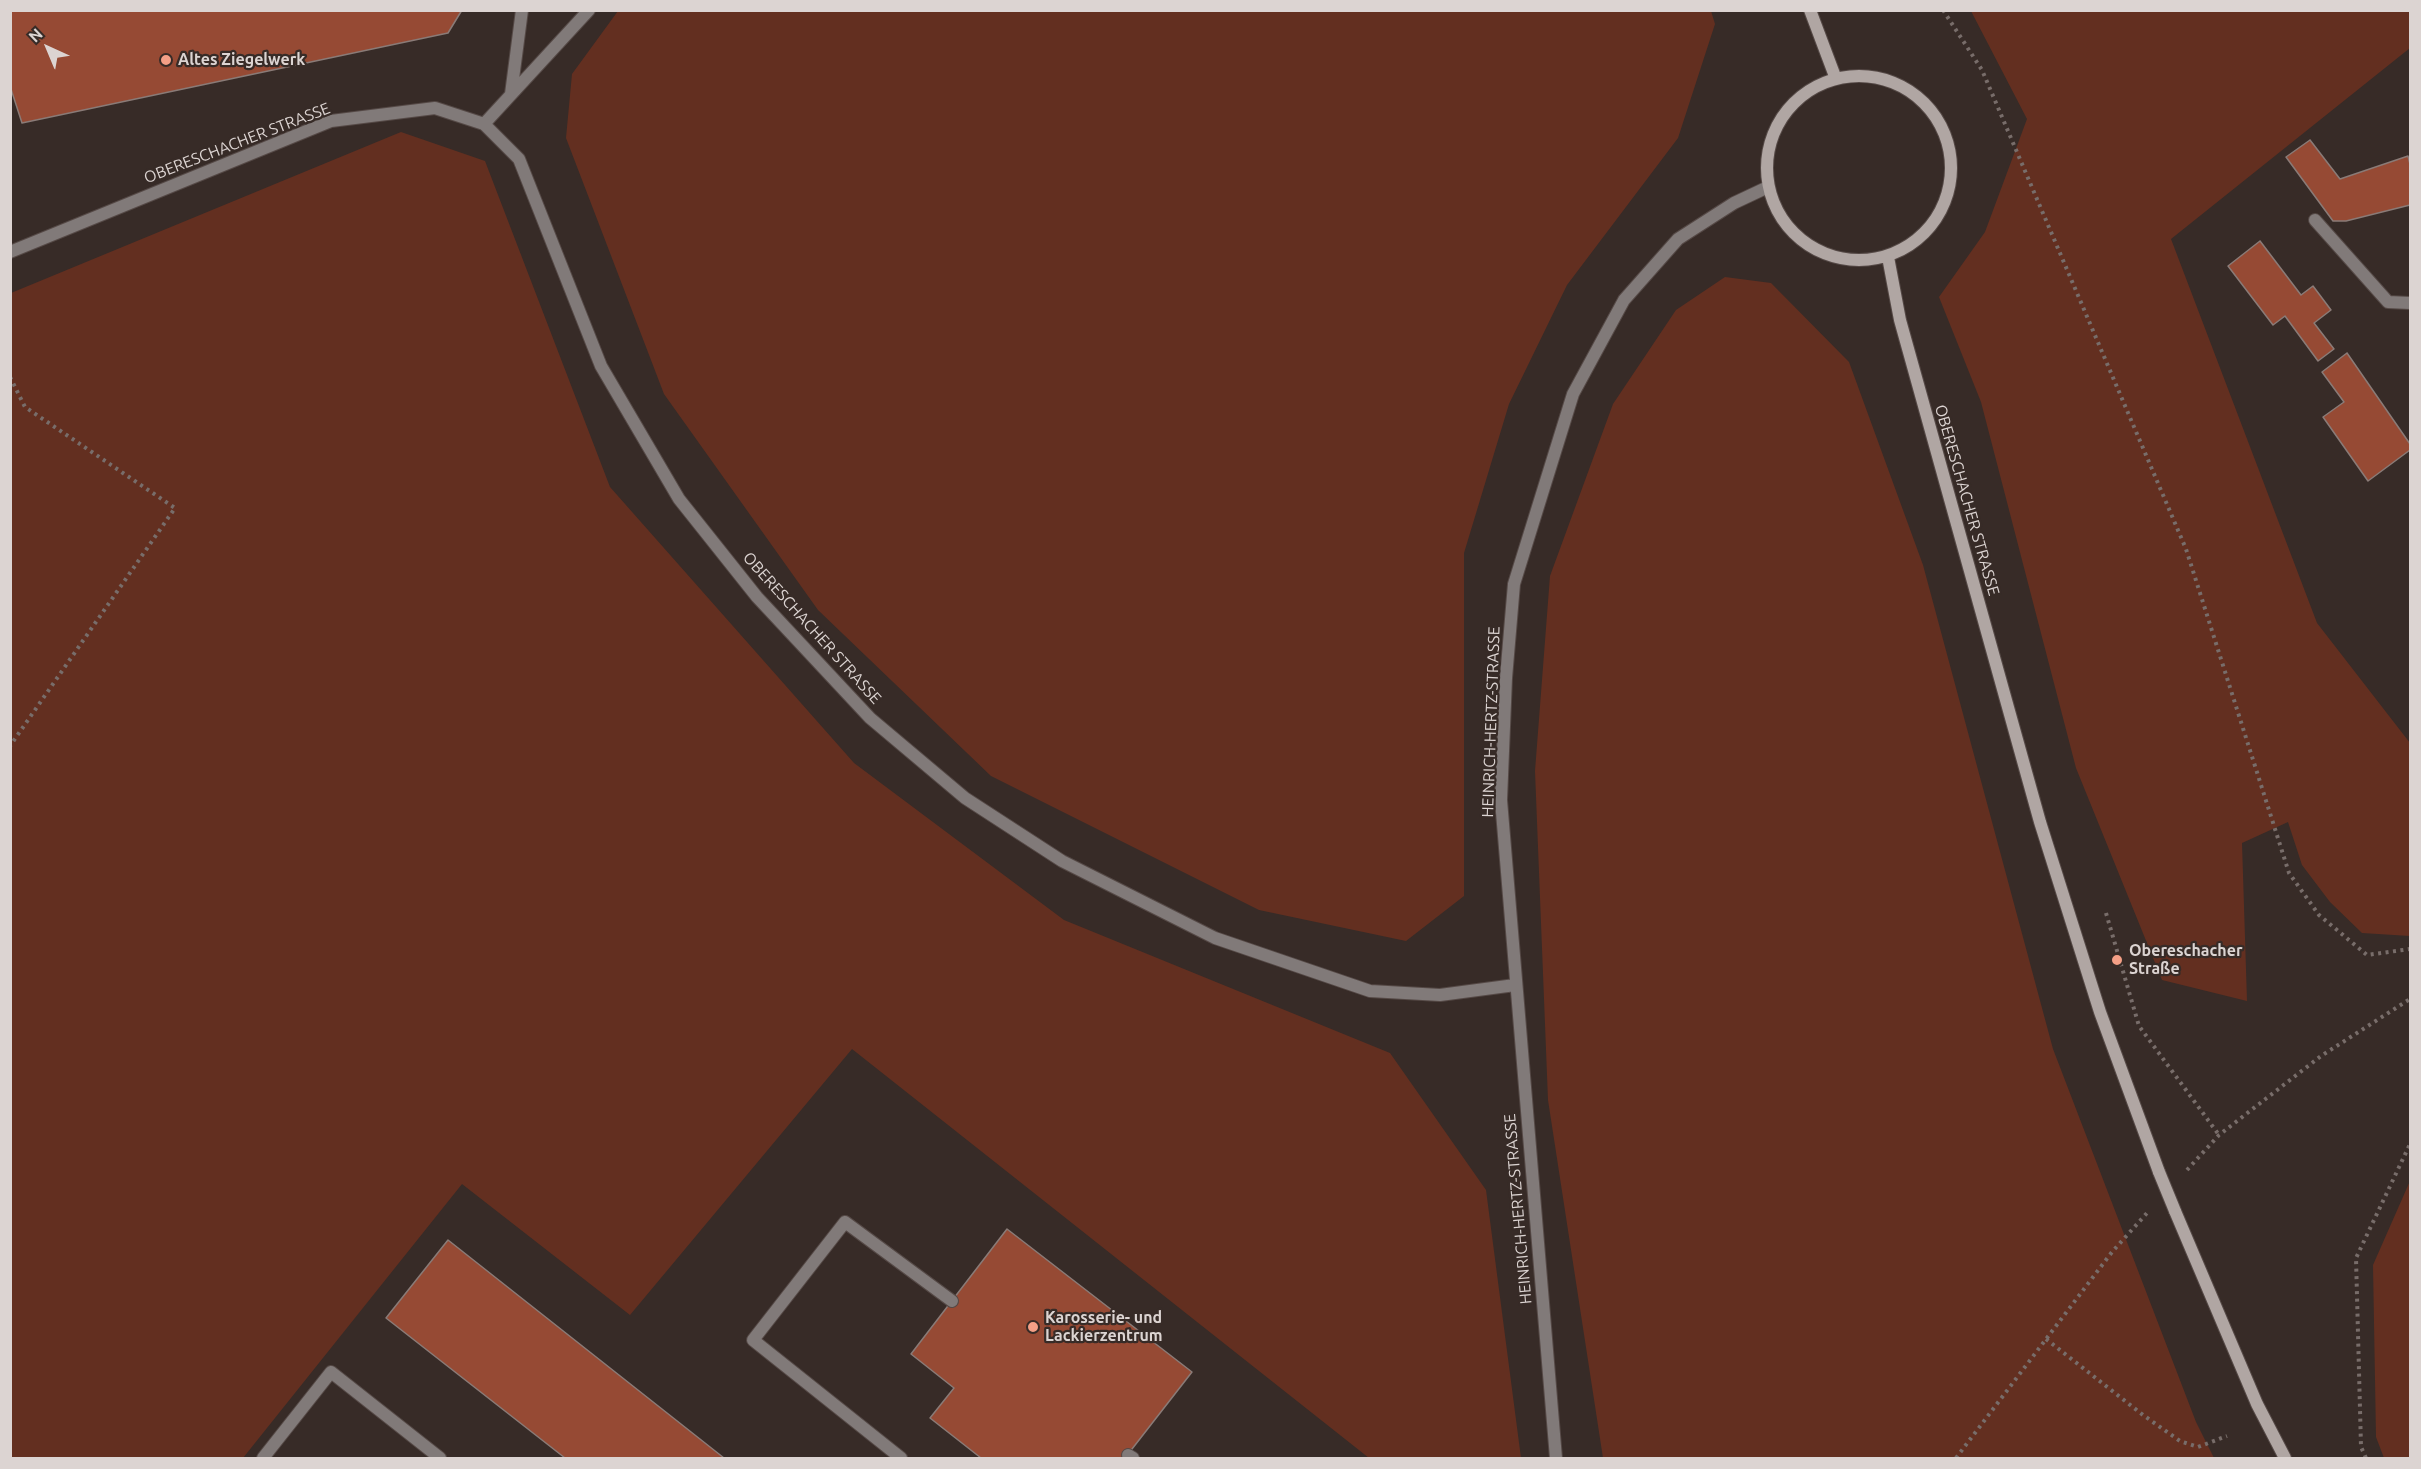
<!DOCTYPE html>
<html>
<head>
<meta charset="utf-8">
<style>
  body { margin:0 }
  #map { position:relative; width:2421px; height:1469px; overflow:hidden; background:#372b27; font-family:Ubuntu,sans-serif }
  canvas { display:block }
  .frame { position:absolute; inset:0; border:12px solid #dcd4d2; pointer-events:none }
  .north { position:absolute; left:18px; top:18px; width:60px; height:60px; -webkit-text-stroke:4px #372b27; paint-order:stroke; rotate:316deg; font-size:16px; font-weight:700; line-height:24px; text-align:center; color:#dcd4d2 }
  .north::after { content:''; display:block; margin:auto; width:21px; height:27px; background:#dcd4d2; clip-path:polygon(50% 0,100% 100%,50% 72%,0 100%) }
</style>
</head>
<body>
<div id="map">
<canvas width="2421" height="1469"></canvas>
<div class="frame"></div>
<div class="north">N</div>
</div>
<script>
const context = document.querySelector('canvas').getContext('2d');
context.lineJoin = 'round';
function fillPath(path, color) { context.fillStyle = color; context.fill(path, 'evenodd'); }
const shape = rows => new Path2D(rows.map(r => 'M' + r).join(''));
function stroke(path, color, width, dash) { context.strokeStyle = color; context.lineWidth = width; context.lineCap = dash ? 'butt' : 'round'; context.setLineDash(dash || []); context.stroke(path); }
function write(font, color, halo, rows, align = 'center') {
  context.font = font + ' Ubuntu,sans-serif'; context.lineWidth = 4.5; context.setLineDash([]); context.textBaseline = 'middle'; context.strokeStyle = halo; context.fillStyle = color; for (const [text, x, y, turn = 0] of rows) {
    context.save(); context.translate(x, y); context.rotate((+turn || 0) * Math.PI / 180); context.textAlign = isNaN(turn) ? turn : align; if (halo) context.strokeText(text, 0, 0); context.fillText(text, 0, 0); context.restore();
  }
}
const green = shape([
  [618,11,1711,11,1715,24,1678,138,1567,285,1509,404,1464,553,1464,896,1406,941,1259,910,991,776,818,610,664,394,566,138,572,74],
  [1971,11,2410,11,2410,48,2171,239,2317,623,2410,743,2410,936,2362,933,2330,902,2302,865,2288,822,2242,843,2247,1001,2162,980,2076,768,1981,402,1939,297,1985,232,2027,119],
  [401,132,485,161,610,487,854,763,1064,920,1390,1053,1486,1190,1521,1458,1369,1458,852,1049,630,1315,462,1184,243,1458,11,1458,11,293],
  [1725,277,1771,283,1849,362,1923,565,2053,1049,2196,1422,2214,1458,1603,1458,1548,1100,1535,771,1550,576,1613,404,1676,310],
  [2410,1181,2410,1458,2384,1458,2376,1437,2373,1265]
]);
const building = shape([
  [10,10,462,10,448,33,22,123,10,86,10,10],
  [2310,140,2340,179,2408,156,2410,164,2410,205,2346,221,2333,221,2286,157,2310,140],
  [2260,241,2301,295,2313,286,2331,310,2314,323,2334,349,2318,361,2285,316,2273,325,2228,266,2260,241],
  [2347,353,2410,444,2410,450,2368,481,2323,417,2344,402,2322,372,2347,353],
  [1007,1229,1192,1372,1125,1458,981,1458,930,1418,954,1388,911,1354,1007,1229],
  [448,1240,724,1458,565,1458,386,1318,448,1240]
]);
const path = shape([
  [1943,10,1982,70,2186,549,2289,873,2319,915,2367,955,2410,949],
  [10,377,25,407,175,508,10,746],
  [2106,913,2139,1026,2219,1135],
  [2187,1170,2219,1135,2321,1056,2410,999],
  [2046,1339,2143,1415,2180,1441,2198,1447,2227,1436],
  [1956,1458,2112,1252,2147,1213],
  [2366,1458,2361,1447,2356,1258,2410,1144]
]);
const service = shape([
  [511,94,522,10],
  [484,124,589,10],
  [2315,220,2388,302,2410,303],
  [1128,1455,1133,1458],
  [263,1458,331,1372,440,1458],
  [901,1458,753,1340,845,1222,952,1301]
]);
const minor = shape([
  [10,252,331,121,435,108,484,124,519,159,601,366,679,499,757,597,870,718,965,798,1062,861,1215,938,1370,991,1440,995,1515,985],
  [1556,1458,1501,800,1506,678,1514,584,1573,394,1624,300,1678,239,1734,203,1768,187]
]);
const secondary = shape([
  [1810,10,1836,79],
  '1767 168a92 92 0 1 1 184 0a92 92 0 1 1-184 0Z',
  [1888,257,1900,320,2040,822,2100,1012,2159,1172],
  [2175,1211,2257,1404,2285,1458]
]);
const secondaryBridge = shape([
  [2159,1172,2175,1211]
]);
const markers = [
  [166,60,6,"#f49f86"],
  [2117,960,6,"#f49f86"],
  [1033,1327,6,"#f49f86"]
];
const poiNames = [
  ["Altes Ziegelwerk",178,60],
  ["Obereschacher",2129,951],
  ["Straße",2129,969],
  ["Karosserie- und",1045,1318],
  ["Lackierzentrum",1045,1336]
];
const streetNames = [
  ["OBERESCHACHER STRASSE",237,143,-21],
  ["OBERESCHACHER STRASSE",1967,500,74],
  ["OBERESCHACHER STRASSE",812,628,48],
  ["HEINRICH-HERTZ-STRASSE",1491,722,-88],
  ["HEINRICH-HERTZ-STRASSE",1518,1209,-95]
];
fillPath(green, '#632f20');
fillPath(building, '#964a34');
stroke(building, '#8a7b77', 1.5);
stroke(service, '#554946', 14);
stroke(minor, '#554946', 14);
stroke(secondary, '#554946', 14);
stroke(path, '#786d6a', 4, [3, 4.5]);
stroke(service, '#817a79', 12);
stroke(minor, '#817a79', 12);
stroke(secondary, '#b0a6a3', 12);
stroke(secondaryBridge, '#554946', 14, []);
stroke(secondaryBridge, '#b0a6a3', 12);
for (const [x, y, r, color] of markers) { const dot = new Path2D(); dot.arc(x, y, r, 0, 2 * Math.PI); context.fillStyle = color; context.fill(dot); stroke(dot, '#372b27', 2); }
write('bold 16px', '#dcd4d2', '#372b27', poiNames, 'left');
write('16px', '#dcd4d2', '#372b27', streetNames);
</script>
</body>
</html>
